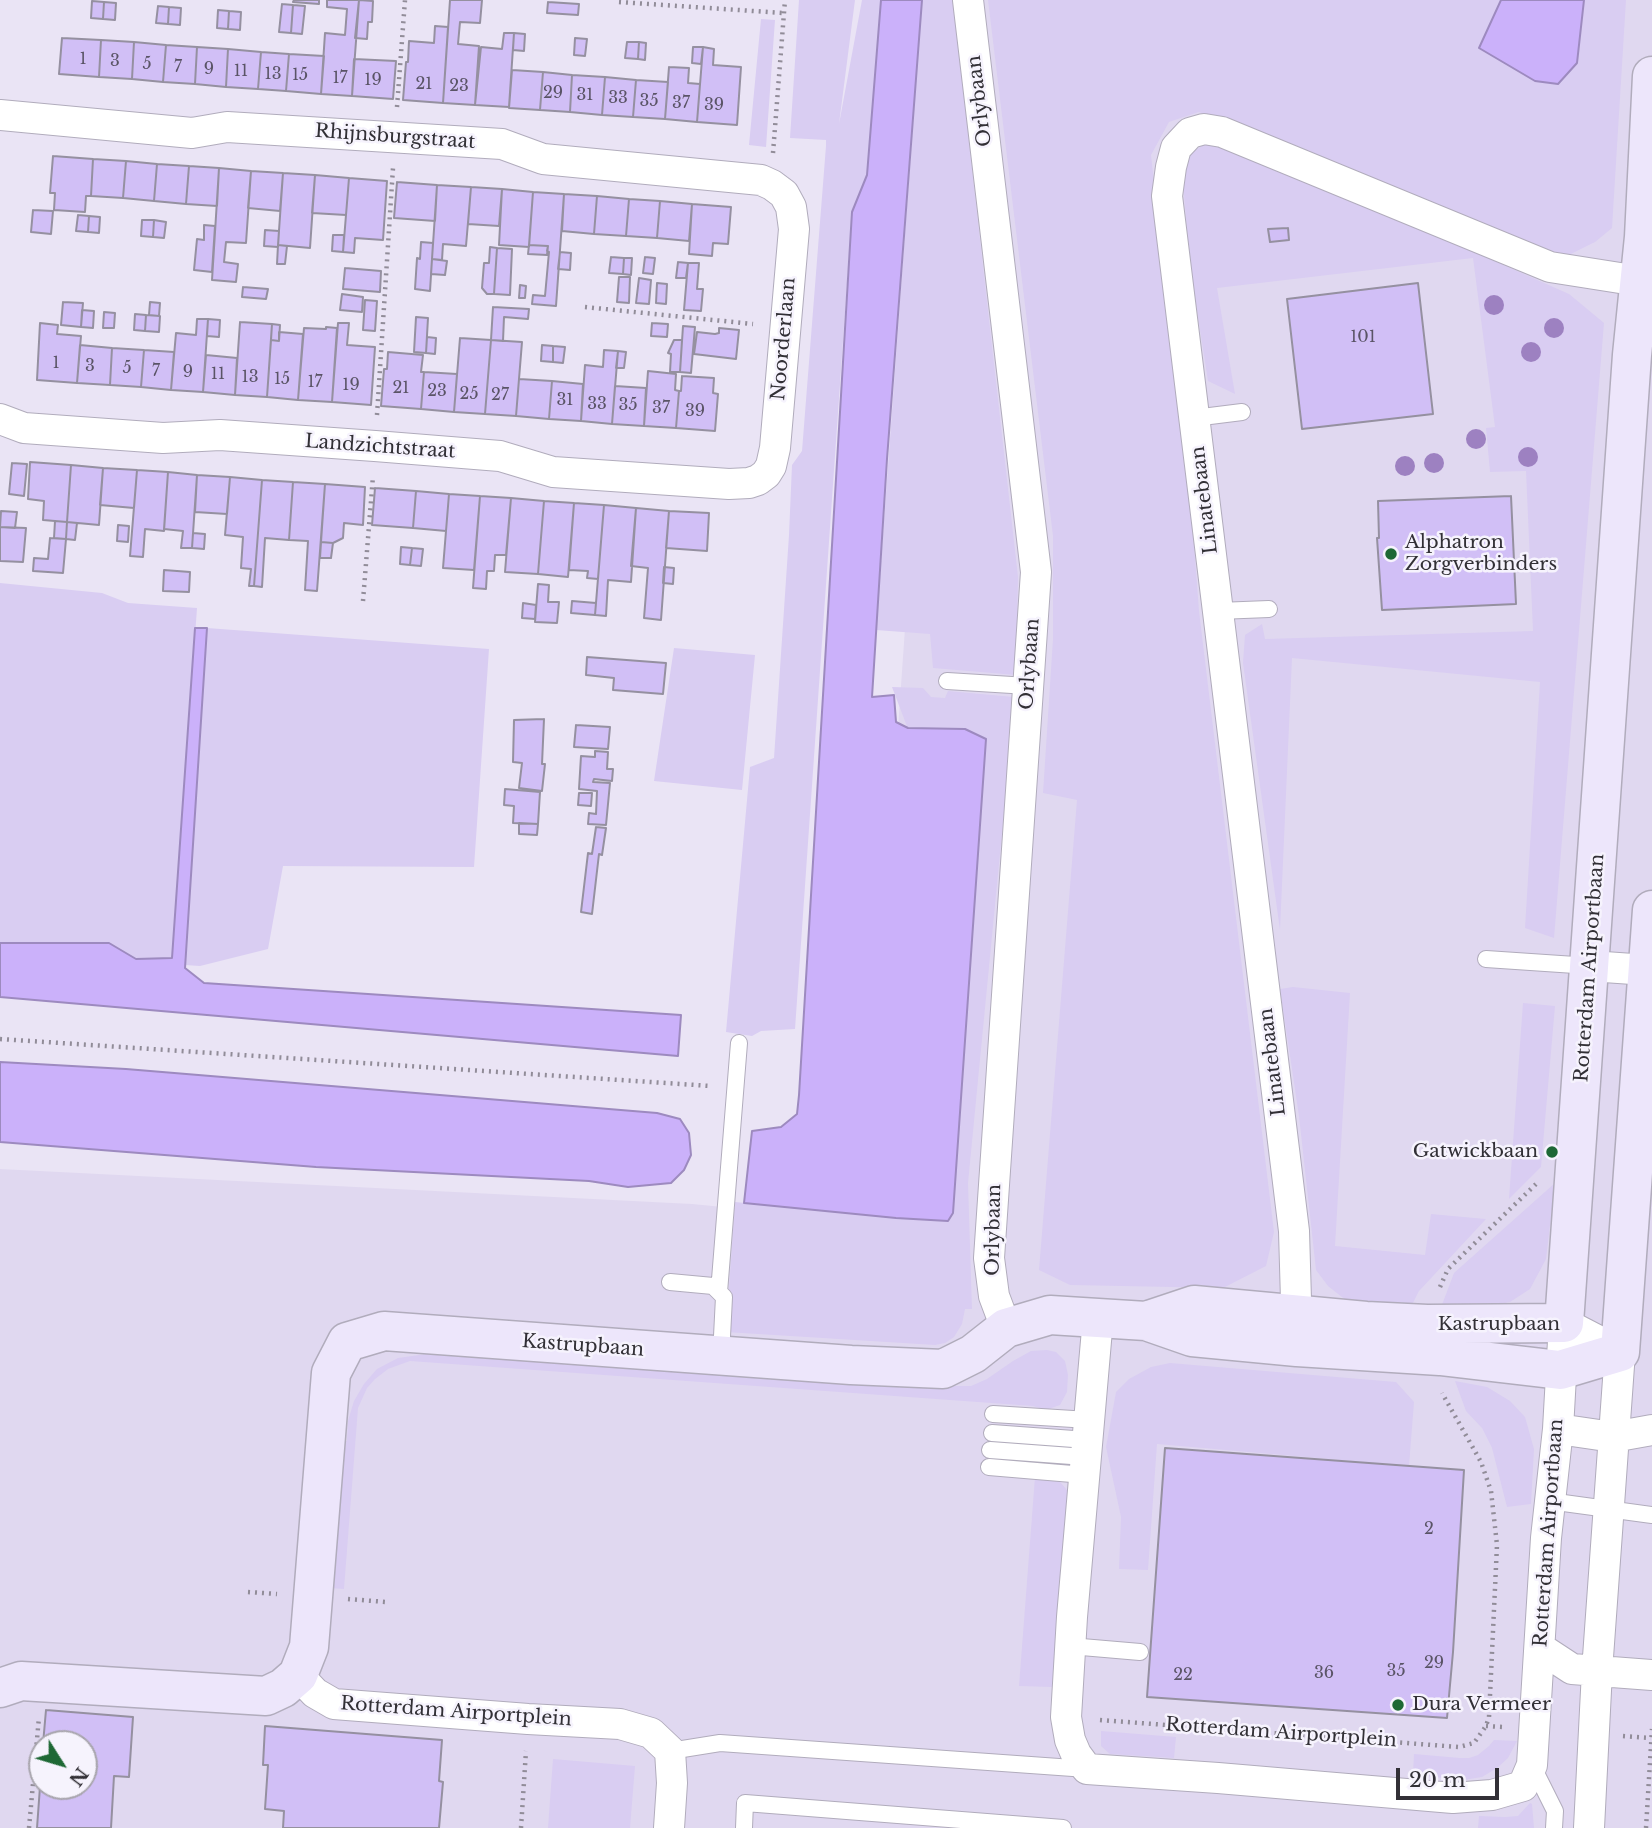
<!DOCTYPE html>
<html>
<head>
<meta charset="utf-8">
<style>
  body { margin:0 }
  #map { position:relative; width:1652px; height:1828px; overflow:hidden; background:#eae4f5; font-family:"Libre Baskerville",serif }
  canvas { display:block }
  .north { position:absolute; left:28px; top:1730px; width:70px; height:70px; box-sizing:border-box; background:#f6f3fd; border:2px solid #a8a5ad; border-radius:50%; rotate:127deg; font-size:19px; font-weight:700; line-height:28px; text-align:center; color:#323036 }
  .north::after { content:''; display:block; margin:auto; width:24px; height:32px; background:#1e6835; clip-path:polygon(50% 0,100% 100%,50% 72%,0 100%) }
  .scale { position:absolute; left:1396px; top:1768px; width:103px; height:32px; box-sizing:border-box; border:4px solid #323036; border-top:0; padding-left:9px; font-size:21px; line-height:24px; white-space:nowrap; color:#323036; -webkit-text-stroke:5px #f6f3fd; paint-order:stroke }
</style>
</head>
<body>
<div id="map">
<canvas width="1652" height="1828"></canvas>
<div class="north">N</div>
<div class="scale">20 m</div>
</div>
<script>
const context = document.querySelector('canvas').getContext('2d');
context.lineJoin = 'round';
function fillPath(path, color) { context.fillStyle = color; context.fill(path, 'evenodd'); }
const shape = rows => new Path2D(rows.map(r => 'M' + r).join(''));
function stroke(path, color, width, dash) { context.strokeStyle = color; context.lineWidth = width; context.lineCap = dash ? 'butt' : 'round'; context.setLineDash(dash || []); context.stroke(path); }
function write(font, color, halo, rows, align = 'center') {
  context.font = font + ' "Libre Baskerville",serif'; context.lineWidth = 5; context.setLineDash([]); context.textBaseline = 'middle'; context.strokeStyle = halo; context.fillStyle = color; for (const [text, x, y, turn = 0] of rows) {
    context.save(); context.translate(x, y); context.rotate((+turn || 0) * Math.PI / 180); context.textAlign = isNaN(turn) ? turn : align; if (halo) context.strokeText(text, 0, 0); context.fillText(text, 0, 0); context.restore();
  }
}
const built = shape([
  [949,0,1652,0,1652,1828,0,1828,0,1169,692,1204,827,1217,875,1057],
  [42,1744,84,1744,84,1786,42,1786]
]);
const green = shape([
  [799,0,855,0,839,124,862,0,881,0,867,176,852,212,795,1029,761,1031,752,1036,726,1032,750,767,774,758,789,535,792,465,802,451,826,146,826,140,790,138],
  [922,0,953,0,1018,577,1016,675,933,668,930,634,876,630],
  [988,0,1501,0,1480,48,1577,63,1584,0,1626,0,1612,228,1595,242,1571,254,1537,254,1199,112,1169,122,1151,155,1194,544,1199,611,1274,1232,1266,1266,1223,1288,1070,1285,1039,1270,1077,800,1043,793,1053,639,1053,536],
  [761,19,775,20,766,147,749,145],
  [1209,141,1246,151,1569,294,1604,323,1554,938,1525,928,1540,682,1292,658,1280,930,1243,663,1245,635,1262,624,1265,639,1533,631,1526,471,1490,472,1486,428,1495,427,1473,258,1217,288,1235,394,1208,381,1190,266,1182,171,1189,155],
  [0,583,102,593,128,603,197,608,172,958,136,959,108,943,0,943],
  [207,628,489,649,474,867,283,866,268,949,200,966,185,965],
  [674,648,755,655,742,790,654,781],
  [892,687,923,688,931,697,945,698,948,691,1014,697,1009,761,968,1183,972,1309,965,1309,962,1324,954,1337,945,1343,935,1345,726,1332,735,1202,896,1218,948,1221,965,729,908,729],
  [1293,987,1350,993,1335,1246,1425,1255,1431,1214,1486,1219,1419,1291,1411,1307,1356,1308,1328,1286,1316,1270,1299,1116,1280,989],
  [1523,1003,1555,1006,1541,1167,1509,1199],
  [1555,1183,1546,1259,1530,1289,1510,1302,1484,1307,1440,1310,1454,1273],
  [1047,1350,1056,1352,1065,1361,1068,1375,1067,1392,1060,1405,1046,1410,1033,1406,410,1361,388,1369,375,1379,367,1388,358,1408,344,1589,330,1588,341,1441,347,1441,348,1421,354,1401,364,1384,377,1369,398,1358,426,1354,492,1359,492,1354,933,1386,971,1386,987,1379,1013,1361,1031,1351],
  [1170,1363,1396,1382,1414,1402,1409,1466,1157,1444,1148,1570,1119,1569,1121,1517,1106,1447,1116,1392,1129,1379,1151,1367],
  [1455,1381,1487,1387,1510,1401,1525,1417,1534,1449,1531,1504,1507,1507,1492,1448,1482,1428,1466,1411],
  [1035,1477,1049,1477,1060,1482,1067,1490,1069,1503,1052,1687,1019,1686],
  [1101,1731,1176,1737,1174,1758,1110,1754,1101,1746],
  [1494,1740,1517,1741,1508,1758,1497,1768,1482,1777,1464,1780,1413,1775,1414,1754,1460,1758,1469,1758,1478,1755,1489,1746],
  [553,1759,635,1766,630,1828,548,1828],
  [1530,1803,1532,1804,1534,1828,1478,1828,1479,1816,1505,1817,1518,1816]
]);
const water = shape([
  [881,0,922,0,887,459,872,697,894,695,896,722,908,728,965,729,986,739,953,1213,948,1221,896,1218,744,1203,752,1131,781,1127,797,1114,799,1095,852,212,867,175,881,0],
  [1501,0,1584,0,1577,63,1558,84,1535,81,1479,48,1501,0],
  [195,628,207,628,185,968,204,983,681,1015,678,1056,0,997,0,943,109,943,136,959,172,958,195,628],
  [0,1062,126,1069,657,1113,680,1119,689,1133,691,1155,684,1170,671,1183,628,1187,589,1181,316,1167,0,1142,0,1062]
]);
const building = shape([
  [294,0,319,0,319,4,293,2,294,0],
  [327,0,359,0,352,96,321,94,325,33,345,35,347,9,327,7,327,0],
  [359,0,373,1,372,22,368,22,367,39,355,38,359,0],
  [450,0,482,0,480,23,460,22,458,44,479,46,475,105,443,103,450,0],
  [92,1,104,2,103,19,91,18,92,1],
  [104,2,116,3,115,20,103,19,104,2],
  [548,2,579,4,578,15,547,13,548,2],
  [282,4,293,5,291,33,279,32,282,4],
  [293,5,305,6,302,34,291,33,293,5],
  [158,6,169,7,168,24,156,23,158,6],
  [169,7,181,8,180,25,168,24,169,7],
  [218,10,229,11,228,29,217,28,218,10],
  [229,11,241,12,240,30,228,29,229,11],
  [435,26,448,27,443,103,403,100,406,62,408,62,409,41,434,43,435,26],
  [504,33,514,33,509,107,475,105,481,47,502,49,504,33],
  [514,33,525,34,524,51,513,50,514,33],
  [62,38,101,40,99,77,59,74,62,38],
  [575,38,587,39,585,56,574,55,575,38],
  [101,40,134,42,132,79,99,77,101,40],
  [134,42,166,45,163,82,132,79,134,42],
  [627,42,639,42,638,59,625,58,627,42],
  [639,42,646,43,645,60,638,59,639,42],
  [166,45,197,47,195,84,163,82,166,45],
  [197,47,228,49,226,87,195,84,197,47],
  [693,47,703,47,701,64,692,63,693,47],
  [703,47,714,49,713,65,741,67,737,125,697,122,703,47],
  [228,49,261,52,258,89,226,87,228,49],
  [261,52,289,54,286,91,258,89,261,52],
  [289,54,324,56,321,94,286,91,289,54],
  [354,59,396,61,393,99,352,96,354,59],
  [669,67,689,68,688,83,700,84,697,122,665,119,669,67],
  [512,70,543,72,540,110,509,108,512,70],
  [543,72,572,75,570,112,540,110,543,72],
  [572,75,605,77,602,115,570,112,572,75],
  [605,77,636,80,633,117,602,115,605,77],
  [636,80,668,82,665,119,633,117,636,80],
  [53,156,93,159,91,196,86,196,85,212,54,210,55,193,50,193,53,156],
  [93,159,126,161,123,198,91,196,93,159],
  [126,161,157,164,154,201,123,198,126,161],
  [157,164,189,166,186,204,154,201,157,164],
  [189,166,219,168,217,206,186,204,189,166],
  [219,168,251,171,246,243,226,242,224,262,238,264,236,282,212,280,219,168],
  [251,171,283,173,280,211,248,208,251,171],
  [283,173,315,175,310,248,278,245,283,173],
  [315,175,349,178,346,215,312,213,315,175],
  [349,178,387,181,383,240,355,238,354,253,343,252,349,178],
  [397,182,437,185,435,221,394,218,397,182],
  [437,185,471,187,466,246,443,244,442,260,432,259,437,185],
  [471,187,502,189,499,226,468,224,471,187],
  [502,189,533,192,529,247,499,245,502,189],
  [533,192,564,194,556,306,532,304,533,295,545,296,549,252,547,251,548,246,529,245,533,192],
  [564,194,597,196,594,234,562,231,564,194],
  [597,196,629,199,626,236,594,234,597,196],
  [629,199,660,201,657,238,626,236,629,199],
  [660,201,692,204,689,241,657,238,660,201],
  [692,204,731,207,728,244,713,243,712,256,689,254,692,204],
  [33,210,53,211,51,234,31,232,33,210],
  [78,215,89,216,88,232,76,231,78,215],
  [89,216,100,217,99,233,88,232,89,216],
  [142,220,154,220,153,237,141,236,142,220],
  [154,220,166,222,164,238,153,237,154,220],
  [204,225,215,226,212,272,194,270,197,239,204,240,204,225],
  [1288,228,1289,240,1270,242,1268,229,1288,228],
  [265,230,279,231,278,247,264,246,265,230],
  [333,235,344,235,343,252,332,251,333,235],
  [421,242,433,243,430,291,415,289,417,258,420,259,421,242],
  [278,245,287,246,285,264,277,264,278,245],
  [529,245,548,246,547,255,528,254,529,245],
  [490,247,497,248,494,294,487,294,482,288,484,263,489,263,490,247],
  [497,248,512,249,510,295,494,294,497,248],
  [560,252,571,253,570,270,558,269,560,252],
  [611,257,624,258,623,274,609,273,611,257],
  [645,257,655,258,653,274,643,273,645,257],
  [624,258,632,258,631,275,623,274,624,258],
  [432,259,447,261,445,275,431,274,432,259],
  [678,262,688,263,686,278,676,278,678,262],
  [688,263,699,263,697,289,703,289,701,311,684,310,688,263],
  [345,268,381,271,380,292,343,289,345,268],
  [619,277,630,277,629,303,617,302,619,277],
  [639,278,651,280,649,304,636,303,639,278],
  [657,283,667,284,666,304,656,303,657,283],
  [1418,283,1433,414,1302,429,1287,299,1418,283],
  [520,285,526,286,525,298,519,298,520,285],
  [243,287,268,289,266,299,242,297,243,287],
  [342,294,363,297,362,312,340,310,342,294],
  [365,300,377,301,375,331,363,330,365,300],
  [63,302,83,303,81,327,61,325,63,302],
  [150,302,160,303,159,316,149,315,150,302],
  [493,307,529,309,528,319,504,317,503,341,491,340,493,307],
  [82,310,94,311,93,328,81,327,82,310],
  [104,312,115,313,114,328,103,328,104,312],
  [135,314,146,315,145,331,134,330,135,314],
  [146,315,160,316,159,332,145,331,146,315],
  [416,317,428,318,426,353,414,352,416,317],
  [197,319,208,319,203,392,171,390,176,333,196,335,197,319],
  [208,319,220,320,219,337,207,336,208,319],
  [240,322,272,324,267,397,235,395,240,322],
  [40,323,58,325,57,334,81,336,77,383,37,380,40,323],
  [338,323,349,323,347,345,375,347,371,405,332,402,338,323],
  [652,323,668,324,667,337,651,336,652,323],
  [272,324,280,325,279,341,271,340,272,324],
  [683,326,695,327,691,373,680,372,683,326],
  [326,327,337,328,332,402,298,400,304,328,326,329,326,327],
  [719,328,739,330,736,359,694,354,697,332,715,334,719,333,719,328],
  [279,332,303,334,298,400,267,397,271,340,279,341,279,332],
  [427,337,436,338,435,354,426,353,427,337],
  [460,338,491,340,485,414,454,412,460,338],
  [491,340,522,342,516,416,485,414,491,340],
  [674,340,682,340,680,372,670,372,671,354,668,353,674,340],
  [80,345,112,348,110,385,77,383,80,345],
  [542,345,553,346,553,362,541,361,542,345],
  [553,346,565,347,563,363,553,362,553,346],
  [112,348,144,350,141,387,110,385,112,348],
  [144,350,174,352,171,390,141,387,144,350],
  [604,350,618,351,612,424,581,421,585,365,603,367,604,350],
  [618,351,626,352,624,368,616,368,618,351],
  [388,352,423,355,421,372,424,372,421,409,381,406,384,369,387,369,388,352],
  [206,355,237,358,235,395,203,392,206,355],
  [648,371,676,374,675,390,679,391,676,428,644,426,648,371],
  [424,372,457,374,454,412,421,409,424,372],
  [682,376,714,378,713,393,718,394,715,431,676,428,679,391,681,391,682,376],
  [519,379,552,381,549,419,516,416,519,379],
  [552,381,583,384,581,421,549,419,552,381],
  [615,386,646,388,644,426,612,424,615,386],
  [30,462,71,465,67,522,43,520,44,501,28,499,30,462],
  [12,463,27,464,24,496,9,494,12,463],
  [71,465,103,468,99,525,67,522,71,465],
  [103,468,137,470,134,508,100,505,103,468],
  [137,470,168,472,164,531,145,529,143,557,130,556,137,470],
  [168,472,197,475,192,548,181,548,183,531,164,529,168,472],
  [197,475,230,477,227,514,195,512,197,475],
  [230,477,262,480,254,586,249,586,251,569,241,568,243,537,225,535,230,477],
  [262,480,293,482,289,540,265,538,262,587,254,586,262,480],
  [293,482,325,484,317,591,305,590,308,541,289,540,293,482],
  [325,484,365,487,363,525,344,523,343,538,333,543,321,542,325,484],
  [375,488,416,491,413,528,372,525,375,488],
  [416,491,449,494,446,531,413,528,416,491],
  [449,494,480,496,474,570,443,568,449,494],
  [480,496,511,498,506,555,495,555,494,571,487,571,486,589,473,588,480,496],
  [1511,496,1516,604,1382,610,1377,538,1379,538,1378,501,1511,496],
  [511,498,544,501,538,574,505,572,511,498],
  [544,501,574,503,568,577,538,574,544,501],
  [574,503,604,505,598,579,587,578,588,571,569,570,574,503],
  [604,505,636,508,631,582,608,580,606,616,595,615,604,505],
  [636,508,669,511,661,620,644,618,648,568,631,566,636,508],
  [1,511,17,512,15,528,0,527,1,511],
  [669,511,709,513,707,551,666,548,669,511],
  [55,521,67,522,66,539,54,538,55,521],
  [67,522,77,523,75,540,66,539,67,522],
  [118,525,129,526,128,542,117,541,118,525],
  [0,527,26,528,23,562,0,561,0,527],
  [193,533,205,534,204,549,192,548,193,533],
  [50,538,66,539,63,573,33,571,34,558,48,559,50,538],
  [321,542,333,543,331,558,320,558,321,542],
  [401,547,412,548,410,565,400,564,401,547],
  [412,548,423,549,421,566,410,565,412,548],
  [664,567,674,568,673,584,663,583,664,567],
  [164,570,190,572,189,592,163,591,164,570],
  [538,584,549,585,548,602,559,602,557,623,535,622,538,584],
  [572,601,596,603,595,615,571,613,572,601],
  [523,603,536,605,535,619,522,618,523,603],
  [587,657,666,663,663,694,613,690,614,678,586,675,587,657],
  [544,719,542,764,545,764,542,791,519,788,522,763,513,762,514,720,544,719],
  [576,725,610,727,608,749,574,747,576,725],
  [595,751,608,752,607,769,613,769,612,781,594,779,593,782,610,783,606,825,588,824,589,813,596,814,597,791,579,789,581,756,595,757,595,751],
  [505,789,540,792,538,824,513,823,514,806,504,805,505,789],
  [579,793,592,793,591,806,578,805,579,793],
  [519,823,538,824,537,835,519,834,519,823],
  [596,827,606,828,602,855,599,854,592,914,581,912,588,853,592,854,596,827],
  [1165,1448,1464,1470,1453,1652,1447,1718,1147,1697,1165,1448],
  [46,1710,133,1717,129,1777,114,1776,111,1828,37,1828,42,1759,42,1786,84,1786,84,1744,43,1744,46,1710],
  [265,1726,442,1740,439,1781,443,1782,439,1828,283,1828,284,1811,265,1809,268,1765,263,1765,265,1726]
]);
const path = shape([
  [619,2,783,13],
  [397,107,405,0],
  [773,153,785,0],
  [585,307,753,324],
  [377,415,393,168],
  [363,601,373,476],
  [0,1039,711,1086],
  [1440,1287,1448,1269,1536,1184],
  [248,1592,277,1594],
  [348,1599,386,1602],
  [1100,1720,1459,1747,1474,1743,1486,1726,1489,1717,1497,1545,1491,1491,1481,1462,1442,1393],
  [1486,1726,1503,1727],
  [1623,1736,1651,1738],
  [29,1828,39,1717],
  [521,1828,526,1751],
  [1646,1828,1652,1729]
]);
const service = shape([
  [1194,418,1242,412],
  [1218,611,1269,609],
  [947,681,1028,686],
  [1486,959,1590,966],
  [670,1282,713,1286,724,1297,721,1356],
  [719,1292,739,1043],
  [993,1414,1089,1420],
  [992,1433,1087,1440],
  [990,1450,1085,1457],
  [989,1467,1084,1475],
  [1549,1501,1652,1515],
  [1070,1646,1140,1652],
  [670,1751,720,1743,1087,1769],
  [1532,1765,1555,1811,1554,1828],
  [744,1828,745,1803,1063,1828]
]);
const minor = shape([
  [968,0,1036,572,989,1258,994,1296,1006,1328],
  [0,115,192,133,227,127,502,144,543,159,761,180,772,185,784,194,791,207,794,229,775,448,771,466,766,474,758,480,749,483,729,484,553,472,500,456,375,446,220,435,163,438,24,428,0,419],
  [1590,966,1647,970],
  [1098,1318,1072,1617,1066,1717,1070,1740,1076,1754,1087,1769,1218,1778,1453,1798,1492,1795,1523,1786,1532,1765,1546,1538,1558,1429,1564,1323,1620,1352,1597,1671,1589,1828],
  [1297,1335,1294,1231,1167,196,1171,167,1176,148,1190,133,1204,129,1222,132,1550,267,1639,281],
  [1558,1429,1613,1437,1652,1430],
  [1540,1648,1572,1669,1652,1675],
  [298,1675,315,1693,334,1704,528,1719,620,1724,651,1733,670,1751,672,1783,669,1828]
]);
const secondary = shape([
  [1146,1321,1194,1305,1366,1321,1427,1324,1564,1323,1632,355,1644,237,1652,76],
  [0,1688,21,1681,266,1696,283,1688,298,1675,309,1647,331,1373,347,1342,384,1331,851,1365,943,1369,973,1354,1006,1328,1050,1315,1146,1321,1192,1337,1297,1347,1440,1356,1560,1370,1620,1352,1652,910]
]);
const trees = [
  [1494,305],
  [1554,328],
  [1531,352],
  [1476,439],
  [1528,457],
  [1434,463],
  [1405,466]
];
const markers = [
  [1391,554,7,"#1e6835"],
  [1552,1152,7,"#1e6835"],
  [1398,1705,7,"#1e6835"]
];
const numberNames = [
  ["1",83,59],
  ["3",115,61],
  ["5",147,64],
  ["7",178,67],
  ["9",209,69],
  ["11",241,71],
  ["13",273,74],
  ["15",300,75],
  ["17",340,78],
  ["19",373,80],
  ["21",424,84],
  ["23",459,86],
  ["29",553,93],
  ["31",585,95],
  ["33",618,98],
  ["35",649,101],
  ["37",681,103],
  ["39",714,105],
  ["101",1363,337],
  ["1",56,363],
  ["3",90,366],
  ["5",127,368],
  ["7",156,371],
  ["9",188,372],
  ["11",218,374],
  ["13",250,377],
  ["15",282,379],
  ["17",315,382],
  ["19",351,385],
  ["21",401,388],
  ["23",437,391],
  ["25",469,394],
  ["27",500,395],
  ["31",565,400],
  ["33",597,404],
  ["35",628,405],
  ["37",661,408],
  ["39",695,411],
  ["2",1429,1529],
  ["29",1434,1663],
  ["35",1396,1671],
  ["36",1324,1673],
  ["22",1183,1675]
];
const streetNames = [
  ["Orlybaan",980,101,-97],
  ["Rhijnsburgstraat",395,137,4],
  ["Noorderlaan",784,339,-85],
  ["Landzichtstraat",380,447,4],
  ["Linatebaan",1205,500,-97],
  ["Orlybaan",1030,664,-86],
  ["Rotterdam Airportbaan",1590,968,-86],
  ["Linatebaan",1273,1062,-97],
  ["Orlybaan",994,1230,-89],
  ["Kastrupbaan",1499,1325],
  ["Kastrupbaan",583,1346,4],
  ["Rotterdam Airportbaan",1549,1533,-86],
  ["Rotterdam Airportplein",456,1712,4],
  ["Rotterdam Airportplein",1281,1733,4]
];
const poiNames = [
  ["Alphatron",1405,543],
  ["Zorgverbinders",1405,565],
  ["Gatwickbaan",1538,1152,"right"],
  ["Dura Vermeer",1412,1705]
];
fillPath(built, '#e0d8f0');
fillPath(green, '#d9cdf2');
fillPath(water, '#cbb1fa');
stroke(water, '#9d8abf', 2);
fillPath(building, '#d1bff6');
stroke(building, '#9590a0', 2);
stroke(service, '#b1acbc', 18);
stroke(minor, '#b1acbc', 32);
stroke(secondary, '#b1acbc', 41);
stroke(path, '#918c98', 4.5, [2, 5]);
stroke(service, '#fff', 16);
stroke(minor, '#fff', 30);
stroke(secondary, '#ede6fb', 38);
context.fillStyle = '#9d81c1';
for (const [x, y] of trees) { context.beginPath(); context.arc(x, y, 10, 0, 2 * Math.PI); context.fill(); }
for (const [x, y, r, color] of markers) { const dot = new Path2D(); dot.arc(x, y, r, 0, 2 * Math.PI); context.fillStyle = color; context.fill(dot); stroke(dot, '#f6f3fd', 2.5); }
write('16px', '#5a5466', null, numberNames);
write('19px', '#323036', '#f6f3fd', streetNames);
write('19px', '#323036', '#f6f3fd', poiNames, 'left');
</script>
</body>
</html>
